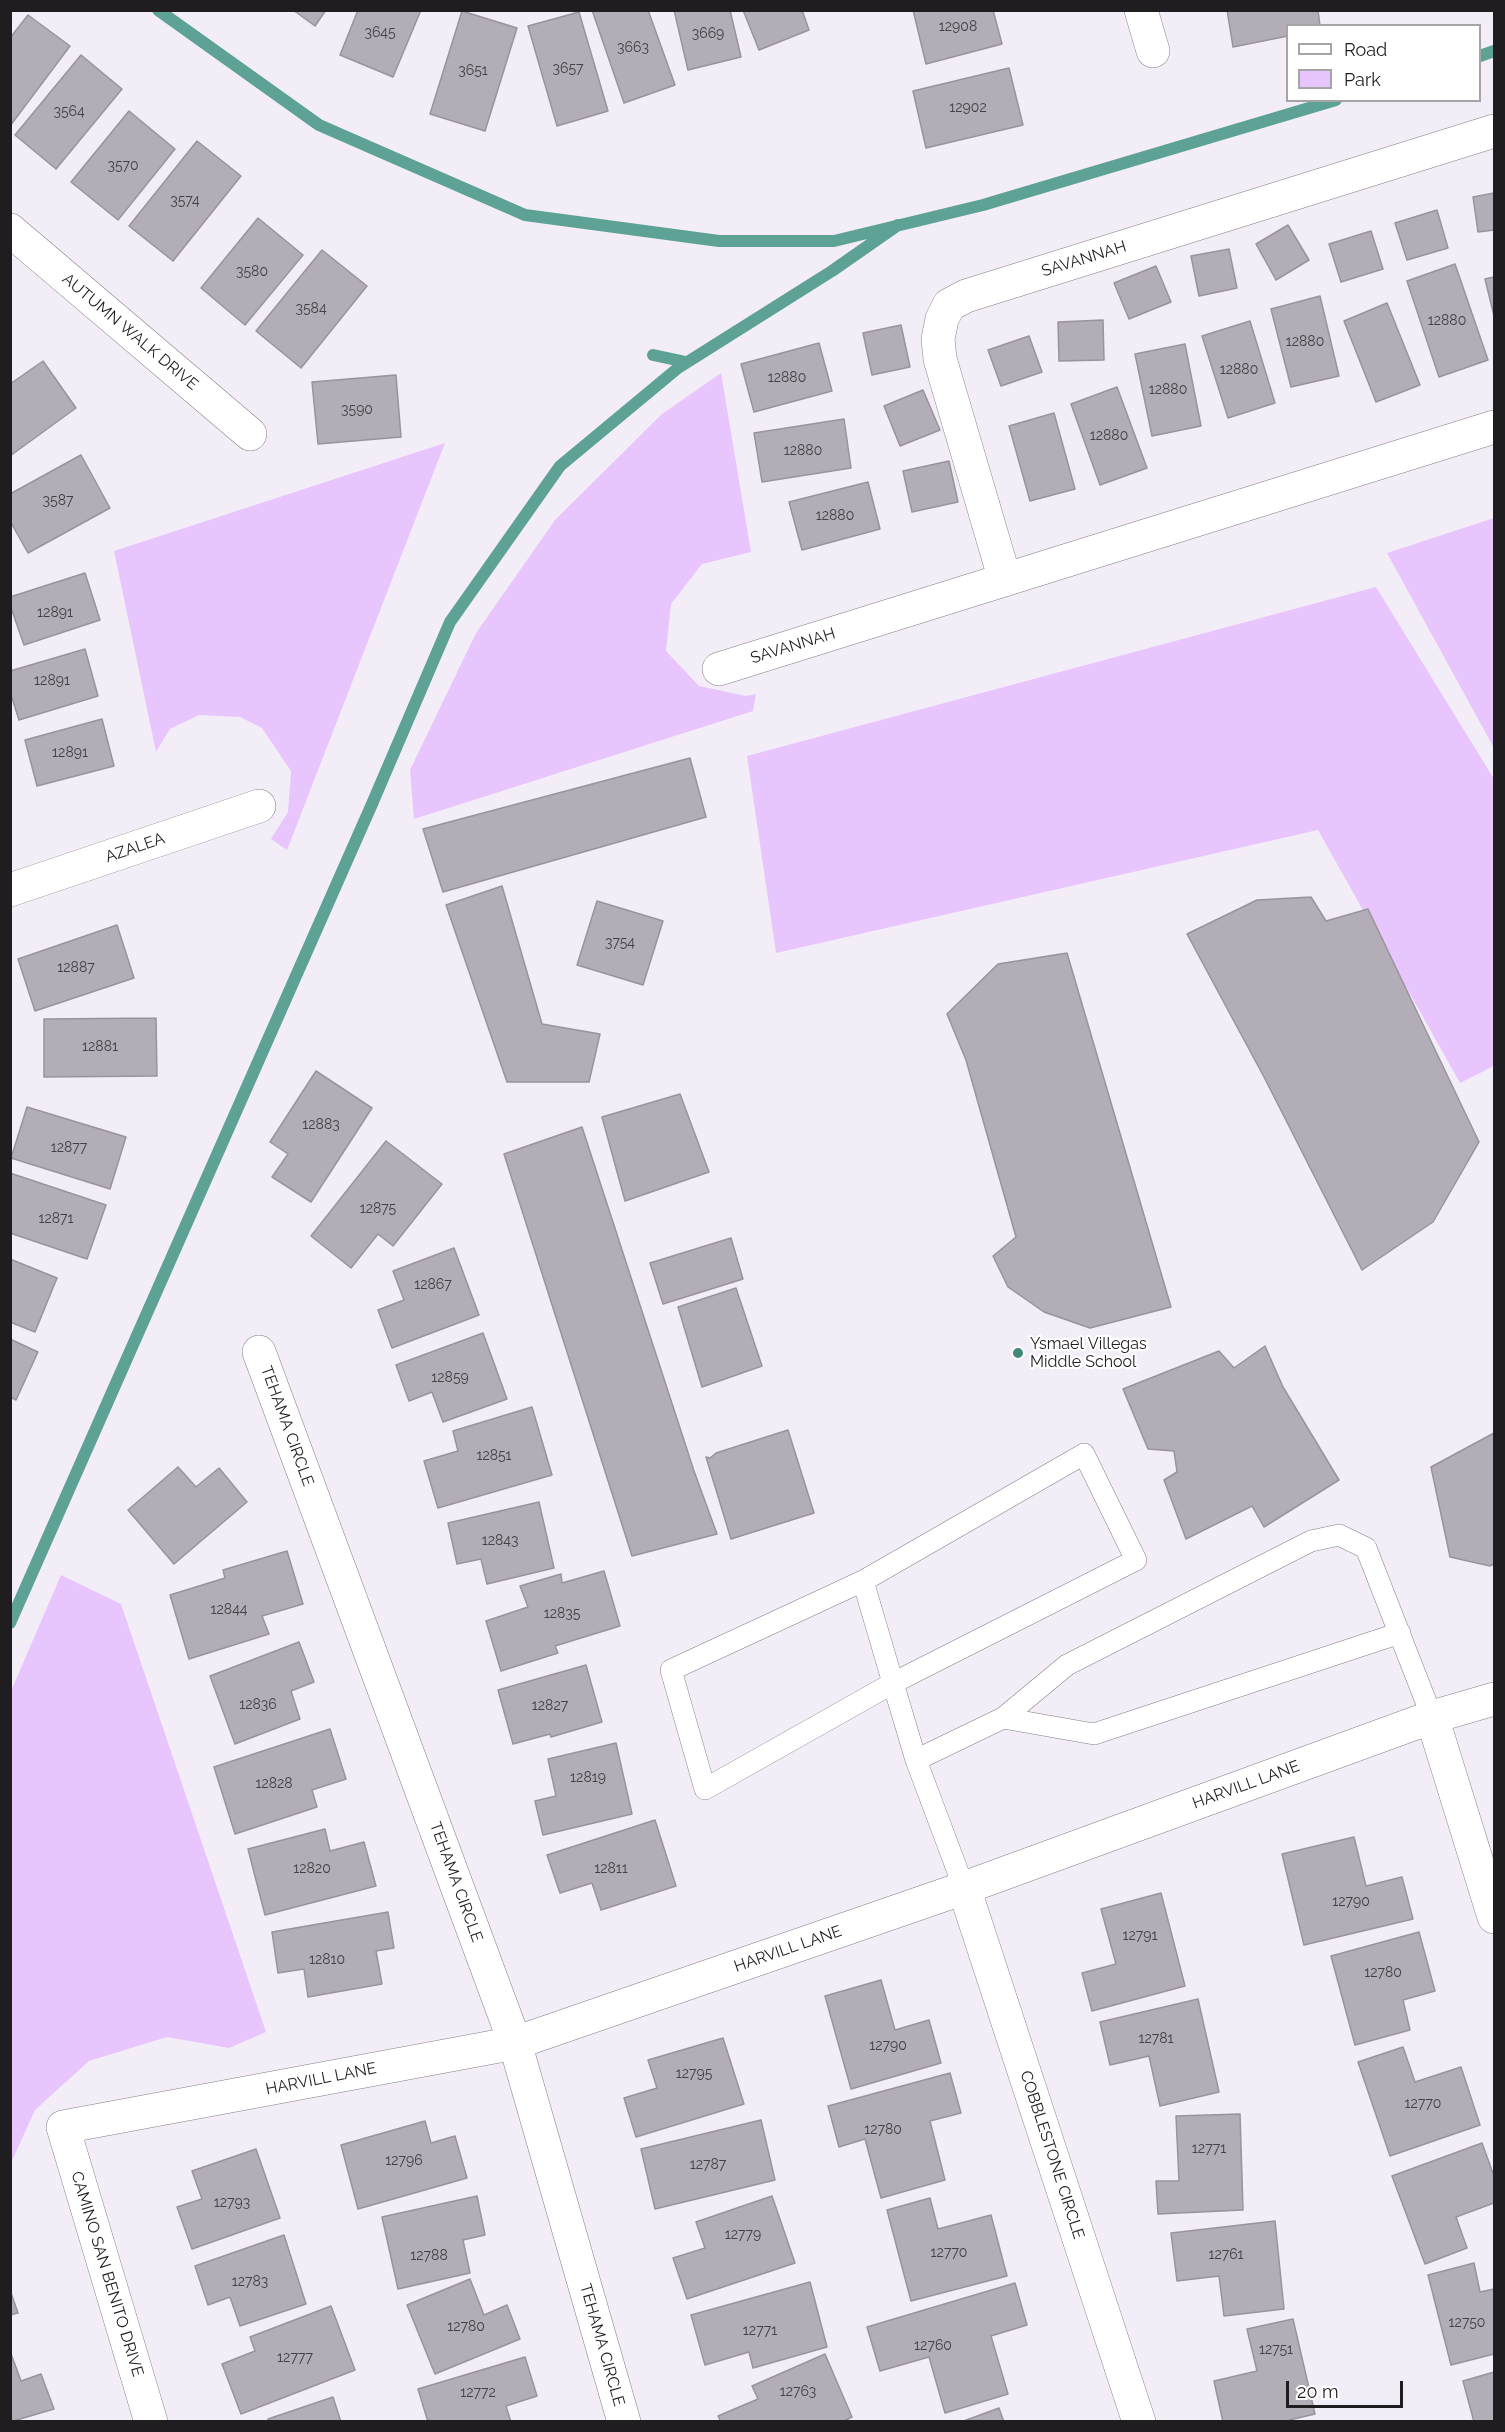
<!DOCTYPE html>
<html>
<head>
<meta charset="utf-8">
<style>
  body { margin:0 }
  #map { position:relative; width:1505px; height:2432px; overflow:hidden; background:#f3edf7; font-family:Raleway,sans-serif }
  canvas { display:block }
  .frame { position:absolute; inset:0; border:12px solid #201d21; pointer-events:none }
  .legend { position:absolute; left:1286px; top:24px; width:195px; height:78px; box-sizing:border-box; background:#fff; border:2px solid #a6a5a6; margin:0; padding:8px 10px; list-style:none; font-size:18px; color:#201d21 }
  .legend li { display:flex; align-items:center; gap:12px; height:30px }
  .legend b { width:30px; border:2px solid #a6a5a6 }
  .scale { position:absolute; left:1286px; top:2381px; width:117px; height:27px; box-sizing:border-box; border:3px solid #201d21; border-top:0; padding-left:8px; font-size:18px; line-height:21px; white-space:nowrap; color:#201d21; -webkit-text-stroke:4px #fff; paint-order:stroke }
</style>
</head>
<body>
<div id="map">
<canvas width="1505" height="2432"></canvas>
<div class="frame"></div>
<ul class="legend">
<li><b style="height:8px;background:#fff"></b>Road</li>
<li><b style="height:16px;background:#e8c6fd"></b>Park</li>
</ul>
<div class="scale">20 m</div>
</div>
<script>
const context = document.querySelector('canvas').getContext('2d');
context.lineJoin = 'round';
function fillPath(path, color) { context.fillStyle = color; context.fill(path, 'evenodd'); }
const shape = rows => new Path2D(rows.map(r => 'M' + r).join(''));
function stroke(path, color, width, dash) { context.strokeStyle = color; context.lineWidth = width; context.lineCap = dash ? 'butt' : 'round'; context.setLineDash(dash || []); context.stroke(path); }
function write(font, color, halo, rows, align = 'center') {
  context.font = font + ' Raleway,sans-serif'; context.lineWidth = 4.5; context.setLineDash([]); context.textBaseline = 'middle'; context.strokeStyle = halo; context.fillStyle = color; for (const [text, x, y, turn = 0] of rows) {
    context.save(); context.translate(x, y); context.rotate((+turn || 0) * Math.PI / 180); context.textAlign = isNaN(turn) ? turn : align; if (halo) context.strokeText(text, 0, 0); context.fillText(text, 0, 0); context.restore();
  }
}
const green = shape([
  [721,373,751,552,702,564,671,604,666,651,699,686,746,696,756,694,753,711,414,819,410,770,476,633,555,520,662,414],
  [445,443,287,850,271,839,288,812,291,771,262,728,240,717,199,715,170,729,156,752,114,551],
  [1494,518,1494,748,1387,553],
  [1376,587,1494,779,1494,1066,1460,1083,1318,830,776,953,747,756],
  [61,1575,121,1604,266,2032,229,2048,167,2037,89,2061,35,2110,11,2163,11,1691]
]);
const stream = shape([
  [158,10,319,125,525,215,719,241,834,241,983,205,1336,100],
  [1480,56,1494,51],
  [653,355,686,362],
  [10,1623,372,804,450,622,560,466,678,368,832,271,898,225]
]);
const building = shape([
  [293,10,326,10,315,26,293,10],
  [358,10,421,10,393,77,340,55,358,10],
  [592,10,648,10,675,85,624,103,592,10],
  [674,10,730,10,741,57,688,70,674,10],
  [743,10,802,10,809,30,759,50,743,10],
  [913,10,993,10,1002,44,926,64,913,10],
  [1227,10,1318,10,1320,26,1288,26,1288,36,1233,47,1227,10],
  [462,11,517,28,485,131,430,114,462,11],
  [579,12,608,111,557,126,528,26,579,12],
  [28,15,70,46,10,126,10,38,28,15],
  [81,55,122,89,56,169,15,135,81,55],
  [1009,68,1023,125,926,148,913,91,1009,68],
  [129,111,175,149,118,220,71,182,129,111],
  [197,141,241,176,173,261,129,226,197,141],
  [1494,193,1494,230,1478,232,1473,197,1494,193],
  [1437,210,1448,248,1407,260,1395,223,1437,210],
  [258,218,303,255,245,325,201,288,258,218],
  [1288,225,1309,260,1276,280,1256,244,1288,225],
  [1371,231,1383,269,1341,282,1329,244,1371,231],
  [1229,249,1237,288,1199,296,1191,256,1229,249],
  [322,250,367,286,301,368,256,331,322,250],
  [1455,264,1488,360,1439,377,1407,281,1455,264],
  [1156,266,1171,302,1129,319,1114,283,1156,266],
  [1494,277,1494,316,1485,279,1494,277],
  [1320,296,1339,376,1291,387,1271,309,1320,296],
  [1387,303,1420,385,1376,402,1344,321,1387,303],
  [1103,320,1104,360,1059,361,1058,322,1103,320],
  [1250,321,1275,403,1228,418,1202,336,1250,321],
  [901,325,910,367,872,375,863,333,901,325],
  [1029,336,1042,372,1001,386,988,350,1029,336],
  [819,343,832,391,754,412,741,364,819,343],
  [1185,344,1201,426,1152,436,1135,354,1185,344],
  [43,361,76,408,10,456,10,384,43,361],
  [396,375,401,437,318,444,312,382,396,375],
  [1117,387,1147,468,1100,485,1071,404,1117,387],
  [923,390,940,430,900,446,884,406,923,390],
  [1054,413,1075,489,1030,501,1009,426,1054,413],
  [844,419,851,468,762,482,754,433,844,419],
  [81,455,110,508,28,553,10,521,10,494,81,455],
  [949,461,958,502,912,512,903,471,949,461],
  [868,482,880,529,802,550,789,502,868,482],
  [85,573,100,620,24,645,10,605,10,597,85,573],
  [85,649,98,696,19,720,10,692,10,671,85,649],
  [102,719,114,766,37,786,25,740,102,719],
  [690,758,706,817,443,892,423,829,690,758],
  [502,886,542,1024,600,1034,589,1082,507,1082,446,905,502,886],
  [1311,897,1326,921,1368,909,1479,1142,1433,1222,1362,1270,1264,1077,1187,934,1257,900,1311,897],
  [597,901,663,921,643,985,577,965,597,901],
  [117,925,134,978,35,1011,18,959,117,925],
  [1067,953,1171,1307,1090,1328,1044,1312,1008,1287,993,1256,1016,1237,966,1060,947,1014,998,964,1067,953],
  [156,1018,157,1076,44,1077,44,1019,156,1018],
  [316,1071,372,1108,311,1202,272,1177,288,1154,270,1142,316,1071],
  [680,1094,709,1172,625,1201,602,1117,680,1094],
  [27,1107,126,1137,110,1189,11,1158,27,1107],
  [582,1127,694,1471,717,1534,632,1556,504,1154,582,1127],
  [386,1141,442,1184,393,1246,378,1234,351,1268,311,1236,386,1141],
  [10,1173,106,1205,87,1259,10,1233,10,1173],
  [731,1238,743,1279,663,1304,650,1263,731,1238],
  [454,1248,479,1315,392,1348,378,1310,404,1300,393,1271,454,1248],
  [10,1259,57,1278,35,1332,10,1322,10,1259],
  [736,1288,762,1366,702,1387,678,1307,736,1288],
  [483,1333,507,1399,443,1422,432,1392,409,1401,396,1365,483,1333],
  [10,1339,38,1352,16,1400,10,1397,10,1339],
  [1265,1346,1283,1387,1339,1480,1264,1527,1252,1506,1186,1539,1164,1480,1177,1472,1174,1451,1148,1449,1123,1389,1219,1351,1234,1368,1265,1346],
  [532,1407,552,1475,438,1508,424,1461,458,1451,453,1431,532,1407],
  [788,1430,814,1513,731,1539,706,1457,710,1458,716,1453,788,1430],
  [1494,1433,1494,1564,1490,1566,1450,1557,1431,1467,1494,1433],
  [178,1467,196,1487,219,1468,247,1502,174,1564,128,1510,178,1467],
  [539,1502,554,1568,487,1584,481,1559,457,1564,448,1523,539,1502],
  [287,1551,303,1604,262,1616,269,1634,189,1659,170,1595,225,1578,223,1570,287,1551],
  [604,1571,620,1626,555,1646,558,1653,501,1671,486,1621,528,1607,520,1586,561,1574,562,1583,604,1571],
  [299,1642,314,1682,291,1691,300,1719,235,1744,210,1676,299,1642],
  [586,1665,602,1722,551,1737,550,1734,513,1744,498,1690,586,1665],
  [330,1729,346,1779,312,1790,317,1807,235,1834,214,1767,330,1729],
  [616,1743,632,1814,543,1835,535,1801,556,1796,548,1759,616,1743],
  [655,1820,676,1886,601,1910,592,1883,560,1893,547,1855,655,1820],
  [325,1829,330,1851,364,1842,376,1886,265,1915,248,1849,325,1829],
  [1354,1837,1366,1886,1402,1877,1413,1919,1304,1945,1282,1854,1354,1837],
  [1161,1893,1185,1986,1092,2011,1082,1973,1116,1964,1101,1909,1161,1893],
  [388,1912,394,1948,376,1951,382,1984,308,1997,304,1969,278,1973,272,1932,388,1912],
  [1419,1932,1435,1991,1403,2000,1410,2030,1355,2045,1331,1956,1419,1932],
  [881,1980,895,2030,929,2020,941,2063,851,2089,825,1996,881,1980],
  [1198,1999,1219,2092,1160,2106,1149,2056,1110,2065,1100,2022,1198,1999],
  [723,2038,744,2104,636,2137,624,2098,657,2088,648,2060,723,2038],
  [1403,2047,1415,2082,1461,2067,1480,2125,1390,2156,1358,2062,1403,2047],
  [950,2073,961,2113,930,2121,945,2180,881,2198,865,2139,839,2147,828,2106,950,2073],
  [1240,2114,1243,2210,1158,2214,1156,2181,1179,2181,1176,2116,1240,2114],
  [761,2120,775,2180,655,2209,641,2149,761,2120],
  [425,2121,431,2143,455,2136,467,2178,358,2209,341,2145,425,2121],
  [1482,2143,1494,2176,1494,2203,1456,2217,1467,2248,1425,2264,1392,2176,1482,2143],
  [256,2149,280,2218,192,2249,177,2207,202,2199,192,2171,256,2149],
  [477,2196,485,2235,463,2240,470,2273,398,2289,382,2217,477,2196],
  [772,2196,795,2263,687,2299,673,2258,705,2248,696,2222,772,2196],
  [930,2198,938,2229,991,2215,1007,2276,911,2301,887,2210,930,2198],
  [1275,2221,1284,2309,1224,2316,1219,2276,1177,2281,1171,2233,1275,2221],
  [284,2235,306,2304,240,2326,230,2297,208,2305,195,2266,284,2235],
  [1474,2263,1480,2292,1494,2289,1494,2354,1451,2365,1428,2275,1474,2263],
  [470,2279,484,2315,507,2305,520,2339,435,2374,407,2305,470,2279],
  [810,2282,827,2347,753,2368,749,2352,705,2365,691,2315,810,2282],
  [1015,2283,1027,2325,991,2336,1008,2394,945,2413,929,2357,880,2371,867,2327,1015,2283],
  [10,2290,18,2313,10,2315,10,2290],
  [331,2306,355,2370,241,2414,222,2364,255,2351,250,2337,331,2306],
  [1293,2319,1315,2414,1281,2422,1223,2422,1214,2381,1257,2371,1247,2329,1293,2319],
  [10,2351,21,2381,41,2374,54,2409,10,2422,10,2351],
  [825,2354,852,2417,842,2422,721,2422,718,2416,758,2399,752,2386,825,2354],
  [525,2357,537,2396,506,2406,511,2422,428,2422,418,2389,525,2357],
  [1494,2372,1494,2422,1474,2422,1463,2381,1494,2372],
  [333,2397,341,2422,269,2422,268,2419,333,2397],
  [999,2408,1004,2422,961,2422,999,2408]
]);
const lane = shape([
  [863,1581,671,1670,705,1789,893,1683,1136,1560,1084,1454,863,1581,893,1683,916,1760,964,1888],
  [1003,1718,1094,1734,1400,1633],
  [916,1760,1003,1718,1067,1665,1311,1541,1339,1535,1366,1548,1432,1717]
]);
const street = shape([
  [1141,10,1153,51],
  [10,230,250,434],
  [1005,580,940,359,938,339,942,319,949,305,966,296,1494,131],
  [719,669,1494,427],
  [10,890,259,806],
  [259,1352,515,2043,624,2422],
  [1432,1717,1494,1917],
  [964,1888,1139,2422],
  [151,2422,63,2127,515,2043,964,1888,1432,1717,1494,1699]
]);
const markers = [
  [1018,1353,6,"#43877a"]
];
const numberNames = [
  ["12908",958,27],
  ["3645",380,33],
  ["3669",708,34],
  ["3663",633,48],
  ["3657",568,69],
  ["3651",473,71],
  ["12902",968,108],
  ["3564",69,112],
  ["3570",123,166],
  ["3574",185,201],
  ["3580",252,272],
  ["3584",311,309],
  ["12880",1447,321],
  ["12880",1305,342],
  ["12880",1239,370],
  ["12880",787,378],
  ["12880",1168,390],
  ["3590",357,410],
  ["12880",1109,436],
  ["12880",803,451],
  ["3587",58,501],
  ["12880",835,516],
  ["12891",55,613],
  ["12891",52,681],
  ["12891",70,753],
  ["3754",620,943],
  ["12887",76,968],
  ["12881",100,1047],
  ["12883",321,1125],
  ["12877",69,1148],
  ["12875",378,1209],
  ["12871",56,1219],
  ["12867",433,1285],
  ["12859",450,1378],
  ["12851",494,1456],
  ["12843",500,1541],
  ["12844",229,1610],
  ["12835",562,1614],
  ["12836",258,1705],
  ["12827",550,1706],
  ["12819",588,1778],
  ["12828",274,1784],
  ["12820",312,1869],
  ["12811",611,1869],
  ["12790",1351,1902],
  ["12791",1140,1936],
  ["12810",327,1960],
  ["12780",1383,1973],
  ["12781",1156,2039],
  ["12790",888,2046],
  ["12795",694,2074],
  ["12770",1423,2104],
  ["12780",883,2130],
  ["12771",1209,2149],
  ["12796",404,2161],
  ["12787",708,2165],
  ["12793",232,2203],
  ["12779",743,2235],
  ["12770",949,2253],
  ["12761",1226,2255],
  ["12788",429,2256],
  ["12783",250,2282],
  ["12750",1467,2323],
  ["12780",466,2327],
  ["12771",760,2331],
  ["12760",933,2346],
  ["12751",1276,2350],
  ["12777",295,2358],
  ["12763",798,2392],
  ["12772",478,2393]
];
const streetNames = [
  ["SAVANNAH",1084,259,-17],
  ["AUTUMN WALK DRIVE",130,332,40],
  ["SAVANNAH",793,646,-17],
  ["AZALEA",135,848,-19],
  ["TEHAMA CIRCLE",287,1426,70],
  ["HARVILL LANE",1246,1785,-20],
  ["TEHAMA CIRCLE",456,1882,70],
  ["HARVILL LANE",788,1949,-19],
  ["HARVILL LANE",321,2079,-11],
  ["COBBLESTONE CIRCLE",1052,2155,72],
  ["CAMINO SAN BENITO DRIVE",107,2274,73],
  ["TEHAMA CIRCLE",602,2345,74]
];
const poiNames = [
  ["Ysmael Villegas",1030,1344],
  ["Middle School",1030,1362]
];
fillPath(green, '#e8c6fd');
stroke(stream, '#5ea296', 12);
fillPath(building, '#b2adb6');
stroke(building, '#99939d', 1.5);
stroke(lane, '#857f88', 22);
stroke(street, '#857f88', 34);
stroke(lane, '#fff', 21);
stroke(street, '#fff', 33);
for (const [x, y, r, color] of markers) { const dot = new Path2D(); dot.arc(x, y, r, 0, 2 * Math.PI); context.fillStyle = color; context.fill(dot); stroke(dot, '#fff', 2); }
write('14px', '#444146', null, numberNames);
write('16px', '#201d21', '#fff', streetNames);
write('16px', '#201d21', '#fff', poiNames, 'left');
</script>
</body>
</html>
